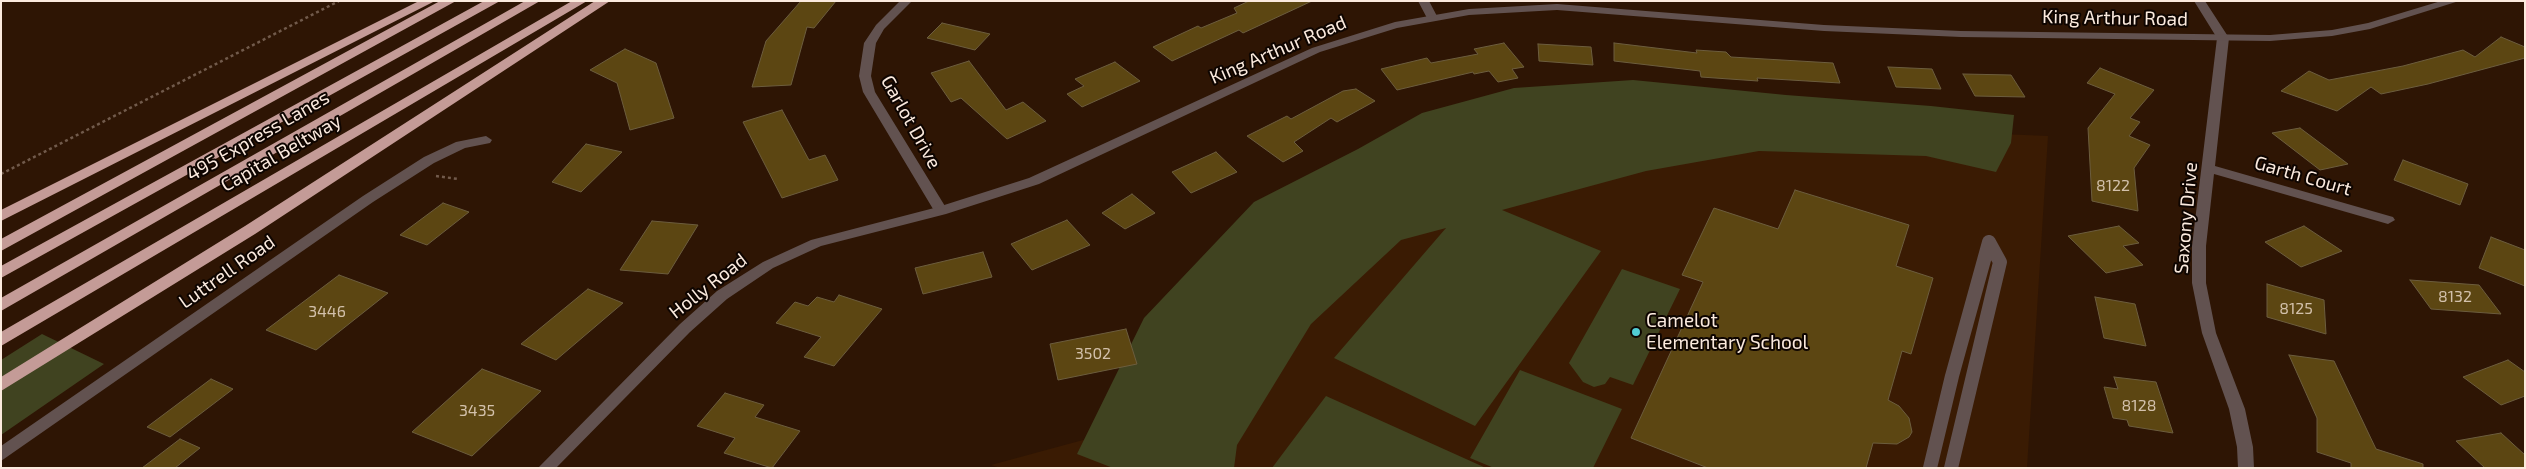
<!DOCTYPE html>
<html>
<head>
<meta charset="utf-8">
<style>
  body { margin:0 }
  #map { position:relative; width:2526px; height:469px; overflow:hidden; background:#2e1504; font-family:"Exo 2",sans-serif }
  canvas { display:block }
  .frame { position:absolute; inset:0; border:2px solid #fbeade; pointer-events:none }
</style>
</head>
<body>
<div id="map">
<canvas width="2526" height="469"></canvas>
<div class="frame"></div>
</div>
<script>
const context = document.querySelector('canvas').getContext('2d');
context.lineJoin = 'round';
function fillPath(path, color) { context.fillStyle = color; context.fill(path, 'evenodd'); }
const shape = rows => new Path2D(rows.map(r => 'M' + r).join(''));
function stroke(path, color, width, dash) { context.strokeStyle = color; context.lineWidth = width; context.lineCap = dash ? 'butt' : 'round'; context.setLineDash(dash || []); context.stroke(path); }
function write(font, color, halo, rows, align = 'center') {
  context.font = font + ' "Exo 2",sans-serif'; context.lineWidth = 4; context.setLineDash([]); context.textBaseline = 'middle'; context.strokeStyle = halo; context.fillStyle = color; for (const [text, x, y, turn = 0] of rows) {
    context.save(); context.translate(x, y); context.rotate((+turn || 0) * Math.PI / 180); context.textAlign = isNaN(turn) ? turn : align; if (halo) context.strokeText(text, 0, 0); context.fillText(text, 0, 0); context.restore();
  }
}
const built = shape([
  [1512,113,2048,136,2027,468,1000,468,991,465,1260,392,1212,273]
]);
const green = shape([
  [1633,80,1786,95,1931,106,2014,115,2011,143,1996,172,1926,156,1759,151,1646,171,1502,210,1601,251,1475,426,1334,358,1446,228,1401,240,1311,324,1237,445,1234,468,1113,468,1077,454,1144,318,1254,202,1358,149,1422,113,1514,88],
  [1622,269,1680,289,1633,385,1610,377,1605,384,1594,387,1583,382,1569,363],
  [42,334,104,364,1,435,1,360],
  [1520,370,1622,409,1593,468,1494,468,1470,458],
  [1326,396,1486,468,1272,468]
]);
const building = shape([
  [801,1,836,1,814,28,807,27,791,85,752,87,766,41,801,1],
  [1249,1,1312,1,1243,33,1239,30,1172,61,1153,47,1198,26,1201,28,1237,13,1234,8,1249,1],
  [942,23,990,34,975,50,927,38,942,23],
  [2501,37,2525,47,2525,58,2428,84,2381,94,2371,87,2337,111,2281,91,2309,71,2329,80,2403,66,2463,50,2475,57,2501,37],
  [1504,43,1524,67,1512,69,1518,78,1498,82,1489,71,1474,74,1473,72,1397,90,1381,69,1427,58,1431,63,1478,54,1474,49,1504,43],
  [1614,43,1697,53,1696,50,1726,52,1731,57,1833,63,1840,83,1757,78,1758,81,1701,77,1700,71,1614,61,1614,43],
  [1538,44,1591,47,1593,65,1539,61,1538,44],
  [625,49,656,63,674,118,630,130,617,83,590,70,625,49],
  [969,61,1006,110,1023,102,1046,121,1007,139,961,98,951,102,931,73,969,61],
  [1115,62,1140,81,1082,107,1067,94,1084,86,1075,79,1115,62],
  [1888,67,1932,69,1941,89,1896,87,1888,67],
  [2100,68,2154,90,2130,118,2140,122,2129,136,2150,145,2134,168,2138,211,2092,201,2088,128,2115,94,2087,83,2100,68],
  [1963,74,2011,75,2025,97,1975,96,1963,74],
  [1356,89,1375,101,1337,122,1331,118,1294,142,1303,151,1283,162,1247,136,1287,116,1291,119,1343,91,1356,89],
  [782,110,809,160,825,155,838,180,782,198,743,122,782,110],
  [2300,128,2348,164,2320,170,2272,133,2300,128],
  [586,144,622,152,581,192,552,182,586,144],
  [1216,152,1237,172,1191,193,1172,172,1216,152],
  [2403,160,2468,184,2460,205,2394,180,2403,160],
  [1795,190,1909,225,1896,266,1933,278,1911,354,1902,351,1888,400,1899,406,1909,418,1912,432,1909,437,1897,444,1873,443,1866,468,1708,468,1631,438,1703,282,1682,275,1714,208,1778,229,1795,190],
  [1132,194,1155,213,1125,229,1102,213,1132,194],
  [443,203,469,212,427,245,400,235,443,203],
  [1067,220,1090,245,1032,270,1011,244,1067,220],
  [652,221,698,225,668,274,620,270,652,221],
  [2119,226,2139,243,2123,246,2143,265,2106,273,2068,236,2119,226],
  [2304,226,2342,251,2301,267,2265,242,2304,226],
  [2491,237,2525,250,2525,286,2479,268,2491,237],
  [983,252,992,277,923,294,915,268,983,252],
  [339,275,388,293,316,350,266,330,339,275],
  [2410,280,2479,285,2501,314,2431,309,2410,280],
  [2267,284,2324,300,2326,334,2267,317,2267,284],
  [588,289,623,303,556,360,521,344,588,289],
  [839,295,882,309,834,366,804,357,821,337,776,323,795,302,808,306,817,297,834,302,839,295],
  [2095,297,2135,304,2146,346,2104,338,2095,297],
  [1126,329,1137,364,1058,380,1050,344,1126,329],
  [2289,355,2334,361,2376,449,2423,464,2423,468,2351,468,2351,463,2317,452,2317,418,2289,355],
  [2508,360,2525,372,2525,396,2501,405,2463,377,2508,360],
  [482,369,541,391,472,456,412,432,482,369],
  [2114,377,2156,382,2173,433,2129,426,2127,420,2113,418,2104,387,2118,389,2114,377],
  [211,379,233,389,170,437,147,427,211,379],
  [725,393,764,405,755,417,800,431,772,468,724,453,735,438,697,426,725,393],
  [2501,433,2525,455,2525,468,2485,468,2456,441,2501,433],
  [180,439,200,448,175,468,142,468,180,439]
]);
const path = shape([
  [1,174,339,1],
  [436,176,458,179]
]);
const service = shape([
  [1930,468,1952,376,1989,242],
  [1951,468,2000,262,1989,242]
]);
const minor = shape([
  [900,1,912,1,884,29,876,43,871,76,875,92,948,211,941,215,936,214,863,92,859,76,864,43,876,25,900,1],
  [1418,1,1429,1,1438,18,1436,20,1428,20,1418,1],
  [2194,1,2205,1,2229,38,2215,166,2393,217,2395,220,2388,224,2214,174,2206,246,2206,283,2216,333,2245,409,2253,447,2254,468,2238,468,2237,447,2229,409,2202,333,2192,283,2192,246,2217,38,2194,1],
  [486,136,492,140,490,143,465,148,434,163,373,202,1,461,1,446,363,196,424,157,456,142,486,136]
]);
const tertiary = shape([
  [2441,1,2459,1,2370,29,2332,36,2270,41,1961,37,1824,31,1557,10,1469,15,1397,28,1320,52,1039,184,946,214,821,246,773,268,727,299,690,332,556,468,538,468,680,324,717,291,763,262,811,240,938,207,1029,178,1312,48,1395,22,1469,9,1557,4,1824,25,1961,31,2270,35,2332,30,2368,23,2441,1]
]);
const motorway = shape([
  [419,1,435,1,1,221,1,210,419,1],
  [440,1,456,1,1,251,1,239,440,1],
  [484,1,500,1,1,278,1,266,484,1],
  [525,1,540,1,1,311,1,298,525,1],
  [572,1,587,1,1,346,1,332,572,1],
  [595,1,610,1,255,234,1,391,1,377,245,226,595,1]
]);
const markers = [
  [1636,332,5,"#51ccd3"]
];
const numberNames = [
  ["8122",2113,186],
  ["8132",2455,297],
  ["8125",2296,309],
  ["3446",327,312],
  ["3502",1093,354],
  ["8128",2139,406],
  ["3435",477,411]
];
const streetNames = [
  ["King Arthur Road",2115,18,1],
  ["King Arthur Road",1278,50,-23],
  ["Garlot Drive",911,122,61],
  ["495 Express Lanes",258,136,-30],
  ["Capital Beltway",281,153,-30],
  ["Garth Court",2303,176,16],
  ["Saxony Drive",2186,218,-85],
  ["Luttrell Road",227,272,-35],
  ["Holly Road",708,286,-38]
];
const poiNames = [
  ["Camelot",1646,321],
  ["Elementary School",1646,343]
];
fillPath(built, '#3a1b03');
fillPath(green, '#404320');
fillPath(building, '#5c4612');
stroke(building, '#6c5d3e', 1);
stroke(path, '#715a4b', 2.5, [3, 3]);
stroke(service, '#625250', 14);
fillPath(minor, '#625250');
fillPath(tertiary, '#625250');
fillPath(motorway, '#c49b97');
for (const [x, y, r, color] of markers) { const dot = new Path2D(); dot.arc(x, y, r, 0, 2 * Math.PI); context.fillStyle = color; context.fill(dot); stroke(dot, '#0e0501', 2); }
write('16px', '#d3c1ab', null, numberNames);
write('19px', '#fbeade', '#0e0501', streetNames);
write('19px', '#fbeade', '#0e0501', poiNames, 'left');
</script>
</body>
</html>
